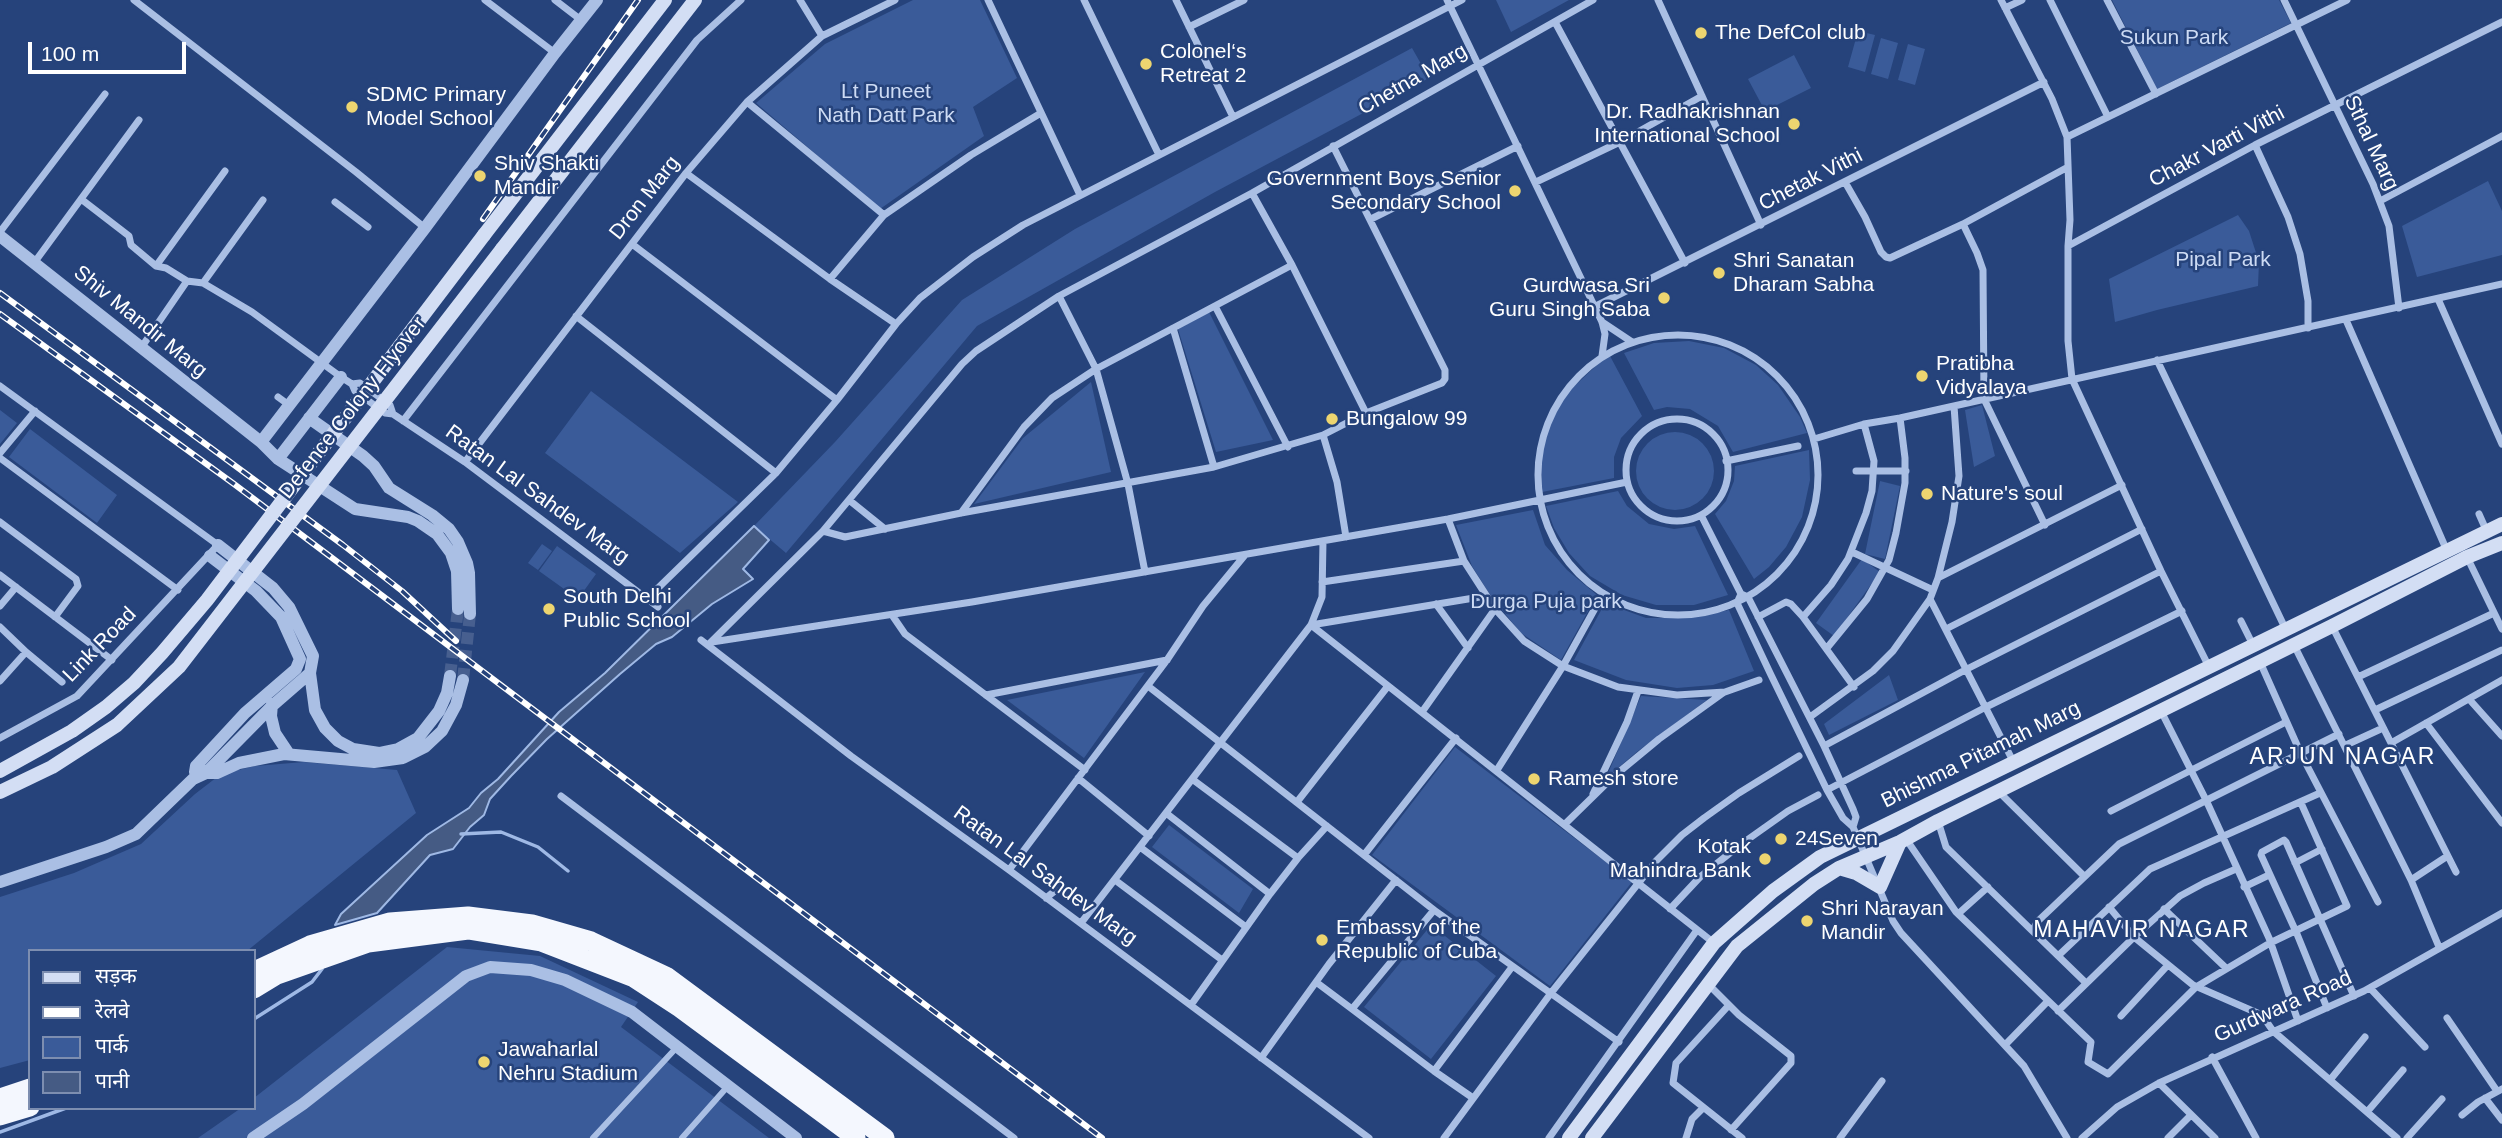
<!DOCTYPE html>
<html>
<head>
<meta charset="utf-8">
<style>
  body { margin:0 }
  #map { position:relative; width:2502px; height:1138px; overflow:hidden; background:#26437b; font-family:Arial,"Noto Sans Devanagari",sans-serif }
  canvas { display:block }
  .legend { position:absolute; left:28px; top:949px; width:228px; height:161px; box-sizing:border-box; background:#26437b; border:2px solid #7d8eb0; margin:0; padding:9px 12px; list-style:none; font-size:21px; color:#fff }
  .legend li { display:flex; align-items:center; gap:14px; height:35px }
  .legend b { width:35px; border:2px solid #7d8eb0 }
  .scale { position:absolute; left:28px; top:42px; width:158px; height:32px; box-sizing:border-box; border:4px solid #fff; border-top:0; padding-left:9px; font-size:21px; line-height:24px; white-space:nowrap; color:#fff; -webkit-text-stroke:5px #26437b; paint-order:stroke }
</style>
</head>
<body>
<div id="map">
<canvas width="2502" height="1138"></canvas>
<ul class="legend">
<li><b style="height:9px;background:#d3def4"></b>सड़क</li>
<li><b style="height:9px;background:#fff"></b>रेलवे</li>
<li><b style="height:19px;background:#3a5b99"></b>पार्क</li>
<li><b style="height:19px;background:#455b84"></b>पानी</li>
</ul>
<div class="scale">100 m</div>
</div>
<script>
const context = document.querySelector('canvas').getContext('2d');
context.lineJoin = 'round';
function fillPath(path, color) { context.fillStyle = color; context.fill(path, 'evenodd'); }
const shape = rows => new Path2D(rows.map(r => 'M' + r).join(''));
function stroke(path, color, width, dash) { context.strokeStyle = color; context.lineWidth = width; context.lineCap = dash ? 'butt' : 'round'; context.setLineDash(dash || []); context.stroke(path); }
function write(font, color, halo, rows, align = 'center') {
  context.font = font + ' Arial,sans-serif'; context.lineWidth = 5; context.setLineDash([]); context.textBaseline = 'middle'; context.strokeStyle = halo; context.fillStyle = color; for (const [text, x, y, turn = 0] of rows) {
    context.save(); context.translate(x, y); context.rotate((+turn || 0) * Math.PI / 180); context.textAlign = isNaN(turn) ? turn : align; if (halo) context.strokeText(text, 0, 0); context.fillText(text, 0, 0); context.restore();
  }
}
const green = shape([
  [913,0,980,0,1017,78,973,107,984,136,880,209,756,103,825,44],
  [1496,0,1569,0,1511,32],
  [2112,0,2279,0,2291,23,2157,89],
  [1858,31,1875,35,1865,72,1848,67],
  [1881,38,1898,43,1888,79,1871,74],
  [1908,44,1925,49,1915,85,1898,80],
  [1412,48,1429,78,1215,192,977,326,786,553,754,526,835,442,962,300,1075,229],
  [1794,55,1811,88,1765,111,1748,79],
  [2488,181,2502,211,2502,255,2417,277,2402,226],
  [2238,215,2249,231,2259,262,2258,286,2157,310,2115,322,2109,279],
  [1209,312,1273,440,1216,452,1178,329],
  [1689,341,1724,348,1756,365,1778,385,1800,417,1807,433,1733,452,1718,426,1690,409,1667,407,1654,410,1624,353,1654,343],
  [1610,356,1642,416,1621,438,1614,457,1614,478,1542,492,1541,456,1550,423,1566,394,1600,362],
  [1091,382,1111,472,974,504,1023,438],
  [591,391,738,502,680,553,545,453],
  [1982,405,1995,456,1974,467,1965,410],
  [0,410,17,423,0,444],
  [30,429,117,495,97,523,9,457],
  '1636 471a39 39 0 1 1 78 0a39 39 0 1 1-78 0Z',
  [1809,450,1810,480,1802,517,1786,547,1769,567,1754,579,1715,514,1726,501,1734,481,1735,466],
  [1880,481,1900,486,1885,559,1865,554],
  [1618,491,1627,506,1649,524,1674,529,1695,526,1728,595,1694,605,1656,605,1622,595,1590,576,1569,553,1554,528,1546,506],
  [1533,510,1545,545,1567,570,1597,595,1561,660,1521,633,1492,598,1472,566,1456,525],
  [542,544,552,551,538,570,528,563],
  [557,546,596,574,578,599,539,571],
  [1862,559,1880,572,1834,636,1816,623],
  [1605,603,1646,618,1688,618,1729,610,1754,671,1713,685,1677,688,1626,680,1574,660],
  [1145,672,1084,758,1007,700],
  [1889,675,1898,700,1829,735,1824,724],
  [1641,696,1707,700,1638,751,1606,778],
  [1455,747,1632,882,1550,986,1372,855],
  [304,762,397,770,416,813,247,951,30,951,30,1060,0,1068,0,897,74,873,141,844,195,794,221,774,255,766],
  [1169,825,1253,889,1239,913,1152,847],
  [1431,925,1496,976,1431,1059,1364,1007],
  [447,947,540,956,638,1002,621,1027,769,1138,198,1138,241,1108,254,1108,254,1098]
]);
const water = shape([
  [754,526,769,540,743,569,753,579,712,604,672,637,656,644,620,674,547,739,511,776,490,799,484,815,470,827,453,849,430,855,377,913,335,925,341,914,427,835,469,808,481,793,498,779,559,712,605,673,754,526]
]);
const stream = shape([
  [461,834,501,832,538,847,568,871],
  [254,1019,312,982,322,969],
  [0,1132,66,1108]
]);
const tertiaryTunnel = shape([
  [450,676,458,609],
  [463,680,470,614]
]);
const pedestrian = shape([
  [593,1138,677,1047],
  [682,1138,728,1086]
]);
const minor = shape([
  [134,0,356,172,425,228],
  [485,0,555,53],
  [555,0,581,20],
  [800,0,822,36],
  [988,0,1080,195],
  [1084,0,1159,155],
  [1176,0,1233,117],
  [1447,0,1602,322,1605,334,1602,356],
  [1658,0,1761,225],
  [2001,0,2052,99,2067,137,2070,220,2068,246],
  [2050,0,2108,117],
  [2107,0,2156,94],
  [2284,0,2373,184,2389,226,2399,308],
  [2005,8,2022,0],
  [1555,22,1685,263],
  [1189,27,1244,0],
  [747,102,884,215,830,279],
  [2067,137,2347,0],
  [2255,145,2288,217,2300,254,2308,301,2308,328],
  [686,173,830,279,896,324],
  [1536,182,1620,142,1702,96],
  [1845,182,1865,217,1881,252,1886,257,1890,258,1963,224,2068,167],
  [1252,193,1292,265,1366,413],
  [81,199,129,236,131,245,156,266,166,268,187,281,203,283],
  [263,200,203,283,252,312,341,377,352,384,360,383,390,405,393,414],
  [2380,201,2502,136],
  [335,202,368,227],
  [884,215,971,155,1041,113],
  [1371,219,1518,146],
  [1963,224,1977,253,1983,270,1984,399,2045,525],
  [0,232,105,94],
  [632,244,837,400],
  [34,263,139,120],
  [156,266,225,171],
  [1059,296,1096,369,1128,484,1145,572],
  [2438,299,2502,444],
  [1215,306,1288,447],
  [1594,307,2044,82],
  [576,316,776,473],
  [2346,320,2447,551],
  [1602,322,1632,342],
  [1173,328,1214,467],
  '1538 475a140 140 0 1 1 280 0a140 140 0 1 1-280 0Z',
  [141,348,187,281],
  [2157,360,2286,630],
  [352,384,355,391,385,413,393,414,465,462,658,607],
  [0,386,218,545,77,696,0,738],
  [278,397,289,405],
  '1626 470a51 51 0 1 1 102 0a51 51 0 1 1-102 0Z',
  [403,421,697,40,741,0],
  [1323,435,1337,482,1346,537],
  [1814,439,1864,424,1900,418,2502,284],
  [0,453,35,411],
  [0,458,178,590],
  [1726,461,1798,446],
  [465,462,686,173,747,102,822,36,895,0],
  [1856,471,1906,471],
  [849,500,885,529],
  [961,513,1024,427,1052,398,1096,369,1292,265],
  [2479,514,2487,532],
  [1701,515,1741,594,1748,597,1824,746,1853,809,1856,817,1853,827],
  [1448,519,1464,561,1495,609,1524,641,1563,666,1618,687,1677,695,1725,692,1759,680],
  [0,522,76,579,78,586,55,617],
  [823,531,845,537,961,513,1214,467,1323,435,1366,413,1442,383,1445,379,1445,370,1333,146],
  [1852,552,1933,590],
  [2467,557,2502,629],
  [0,575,112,660],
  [1938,578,2122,485],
  [1322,582,1464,561],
  [656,590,776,473,837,400,896,324,920,298,973,257,1023,225,1462,0],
  [1741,594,1737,603,1771,675,1827,790,1843,818,1853,827,1893,921,1901,933,2024,1066,2067,1138],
  [1930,599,2014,763],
  [1436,604,1468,648],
  [0,606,16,587],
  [892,615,905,634,1085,770],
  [1758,617,1786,602,1791,604,1803,617,1854,687],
  [1803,617,1831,585,1848,559,1866,513,1872,491,1874,461,1864,424],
  [2241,621,2253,645],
  [1311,625,1714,943],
  [1311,625,1486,596],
  [2332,626,2456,872],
  [0,627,26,652,0,681],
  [1946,629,2142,529],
  [701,640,851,756,1009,870,1369,1138],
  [712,642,972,602,1448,519,1627,482],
  [710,643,823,531,962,364,976,351,1059,296,1252,193,1593,0],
  [2294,645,2411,880,2439,947],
  [1827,648,1867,599,1889,560,1896,533,1905,483,1905,458,1900,418],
  [26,652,62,682],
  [2260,662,2301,754,2378,902],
  [2209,667,2161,571,2072,379,2068,341,2068,246,2255,145,2502,22],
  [2358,677,2494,613],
  [1148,686,1434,910,1619,1042],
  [986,695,1167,660],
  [2469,699,2502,736],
  [2375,710,2502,650],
  [2161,711,2206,800,2269,938,2298,1021],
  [1422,712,1495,609],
  [1810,717,1873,671,1893,651,1930,599,1938,578,1952,522,1959,476,1954,406],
  [2426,723,2502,823],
  [2391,743,2502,680],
  [2346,745,2383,728],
  [1824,746,1967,669,2161,571],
  [1497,770,1563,666,1603,594],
  [1078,778,1149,836],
  [1192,779,1298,858],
  [1827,790,1986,707,2182,611],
  [1998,791,2084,876],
  [1593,794,1627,722,1638,691],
  [561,796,1014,1138],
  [1297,802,1388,686],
  [2111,811,2286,722],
  [1166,813,1270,894],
  [1938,821,1946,847,2086,983],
  [1565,824,1613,777,1659,739,1723,693],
  [1906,839,1956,912,2091,1042,2088,1062,2108,1074,2196,987,2270,943,2347,906,2301,803],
  [1140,847,1246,927],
  [1364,855,1456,738],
  [2295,863,2322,849],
  [1009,870,1167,660,1203,606,1245,555],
  [1115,880,1222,960],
  [2411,880,2446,857],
  [2244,887,2269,875],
  [1046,898,1056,890],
  [2109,907,2134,937,2193,985,2262,1015,2273,1031,2397,1138],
  [1670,909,1700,877,1740,845,1788,811,1818,795],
  [2164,909,2226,968],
  [1434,910,1352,1009,1434,1071,1512,967],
  [1958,914,1988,887],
  [1081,923,1311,625,1322,597,1323,541],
  [2033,930,2037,922,2119,844,2339,734],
  [2059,955,2150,869,2320,793],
  [1316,982,1352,1009],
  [1708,984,1739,1015,1791,1056,1791,1063,1731,1130],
  [2370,988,2425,1047],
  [1191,1005,1270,894,1298,858,1327,826],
  [1729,1005,1676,1063,1673,1083,1742,1138],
  [2327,1008,2297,934,2261,855,2262,852,2284,840,2286,842,2354,996],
  [2058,1011,2134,937,2180,896,2204,883,2236,869],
  [2121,1016,2168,965],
  [2447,1018,2497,1091],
  [2005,1045,2048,1001],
  [2212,1057,2256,1138],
  [1261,1058,1329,964,1396,880],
  [1434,1071,1473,1098],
  [2330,1080,2365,1037],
  [2159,1083,2215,1138],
  [2485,1098,2502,1120],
  [2367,1112,2403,1070],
  [2462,1115,2478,1102,2502,1089],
  [1444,1138,1551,993,1656,861,1682,835,1704,818,1739,793,1799,756],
  [1549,1138,1697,930],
  [1686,1138,1692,1119,1703,1108],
  [1840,1138,1882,1081],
  [2082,1138,2117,1107,2159,1083,2364,991,2502,913],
  [2168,1138,2191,1115],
  [2407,1138,2442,1099]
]);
const tertiary = shape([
  [0,236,261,442,278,459,355,509,408,517,418,521,437,534,451,553,457,571,458,609],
  [309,418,363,456,374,466,389,488,432,515,449,529,458,542,467,563,469,573,470,614],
  [261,442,425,228,555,53,597,0],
  [278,459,341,377],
  [310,673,315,710,325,728,338,741,353,749,379,753,398,749,418,738,439,711,447,693,450,676],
  [272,704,271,716,275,733,289,754],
  [196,766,206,773,217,773,239,763,284,754,374,762,403,758,425,747,442,731,456,705,463,680],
  [195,772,196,766,245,713,296,669,300,659,281,617,256,591,210,556],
  [0,882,106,847,136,834,193,779,206,773,272,706,310,673,313,656,289,607,273,588,218,545],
  [253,1138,303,1104,466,976,490,967,531,970,565,980,632,1012,796,1138]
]);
const secondary = shape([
  [484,235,665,0],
  [502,249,695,0],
  [1839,868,1856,873,1880,887,1900,842],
  [1569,1138,1714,943,1773,891,1820,857,2502,524],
  [1592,1138,1737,946,1814,884,1839,868,1900,842,1938,821,2332,626,2467,557,2502,543]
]);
const trunk = shape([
  [254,971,310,945,390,922,468,916,532,924,591,941,666,976,885,1138],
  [254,989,277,975,368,943,468,930,541,942,634,978,680,1008,856,1138],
  [0,1098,30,1088],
  [0,1116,30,1107]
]);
const rail = shape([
  [483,219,638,0],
  [0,293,343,545,402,591,456,641],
  [0,314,234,484,1102,1138]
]);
const secondaryBridge = shape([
  [0,771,72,731,106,707,134,683,162,653,207,600,484,235],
  [0,792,52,767,117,725,179,667,502,249]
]);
const markers = [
  [1701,33,7,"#edd570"],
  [1146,64,7,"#edd570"],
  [352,107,7,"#edd570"],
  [1794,124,7,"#edd570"],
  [480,176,7,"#edd570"],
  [1515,191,7,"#edd570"],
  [1719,273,7,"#edd570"],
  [1664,298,7,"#edd570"],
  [1922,376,7,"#edd570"],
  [1332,419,7,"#edd570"],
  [1927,494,7,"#edd570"],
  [549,609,7,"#edd570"],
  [1534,779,7,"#edd570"],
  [1781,839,7,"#edd570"],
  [1765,859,7,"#edd570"],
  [1807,921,7,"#edd570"],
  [1322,940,7,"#edd570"],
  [484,1062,7,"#edd570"]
];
const poiNames = [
  ["The DefCol club",1715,33],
  ["Colonel‘s",1160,52],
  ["Retreat 2",1160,76],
  ["SDMC Primary",366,95],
  ["Model School",366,119],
  ["Dr. Radhakrishnan",1780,112,"right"],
  ["International School",1780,136,"right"],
  ["Shiv Shakti",494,164],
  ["Mandir",494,188],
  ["Government Boys Senior",1501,179,"right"],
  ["Secondary School",1501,203,"right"],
  ["Shri Sanatan",1733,261],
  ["Dharam Sabha",1733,285],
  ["Gurdwasa Sri",1650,286,"right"],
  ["Guru Singh Saba",1650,310,"right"],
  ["Pratibha",1936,364],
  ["Vidyalaya",1936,388],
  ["Bungalow 99",1346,419],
  ["Nature's soul",1941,494],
  ["South Delhi",563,597],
  ["Public School",563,621],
  ["Ramesh store",1548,779],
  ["24Seven",1795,839],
  ["Kotak",1751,847,"right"],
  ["Mahindra Bank",1751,871,"right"],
  ["Shri Narayan",1821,909],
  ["Mandir",1821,933],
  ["Embassy of the",1336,928],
  ["Republic of Cuba",1336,952],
  ["Jawaharlal",498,1050],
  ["Nehru Stadium",498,1074]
];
const parkNames = [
  ["Sukun Park",2174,38],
  ["Lt Puneet",886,92],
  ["Nath Datt Park",886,116],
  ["Pipal Park",2223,260],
  ["Durga Puja park",1546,602]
];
const streetNames = [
  ["Chetna Marg",1413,80,-30],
  ["Sthal Marg",2371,143,65],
  ["Chakr Varti Vithi",2217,147,-28],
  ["Chetak Vithi",1811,180,-27],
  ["Dron Marg",645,198,-52],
  ["Shiv Mandir Marg",140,322,39],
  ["Defence Colony Flyover",353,408,-52],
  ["Ratan Lal Sahdev Marg",537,495,36],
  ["Link Road",100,645,-46],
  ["Bhishma Pitamah Marg",1981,755,-26],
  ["Ratan Lal Sahdev Marg",1045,876,36],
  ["Gurdwara Road",2283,1007,-24]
];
const neighbourhoodNames = [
  ["ARJUN NAGAR",2343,758],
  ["MAHAVIR NAGAR",2142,931]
];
fillPath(green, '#3a5b99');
fillPath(water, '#455b84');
stroke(water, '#9fb9e5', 2);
stroke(stream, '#9fb9e5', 3.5);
stroke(tertiaryTunnel, '#475f8f', 12, [12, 6]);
stroke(pedestrian, '#aabfe4', 6);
stroke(minor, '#aabfe4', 7);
stroke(tertiary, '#aabfe4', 12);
stroke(secondary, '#d3def4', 14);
stroke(trunk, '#f4f7fe', 19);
stroke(rail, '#fff', 6);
stroke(rail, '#26437b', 3.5, [10]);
stroke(secondaryBridge, '#d3def4', 14);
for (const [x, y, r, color] of markers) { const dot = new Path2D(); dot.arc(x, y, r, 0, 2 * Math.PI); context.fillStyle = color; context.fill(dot); stroke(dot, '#26437b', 2.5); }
write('21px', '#fff', '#26437b', poiNames, 'left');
write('21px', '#cddbf4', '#26437b', parkNames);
write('21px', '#fff', '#26437b', streetNames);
context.letterSpacing = '2px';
write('23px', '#fff', '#26437b', neighbourhoodNames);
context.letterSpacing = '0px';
</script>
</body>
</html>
